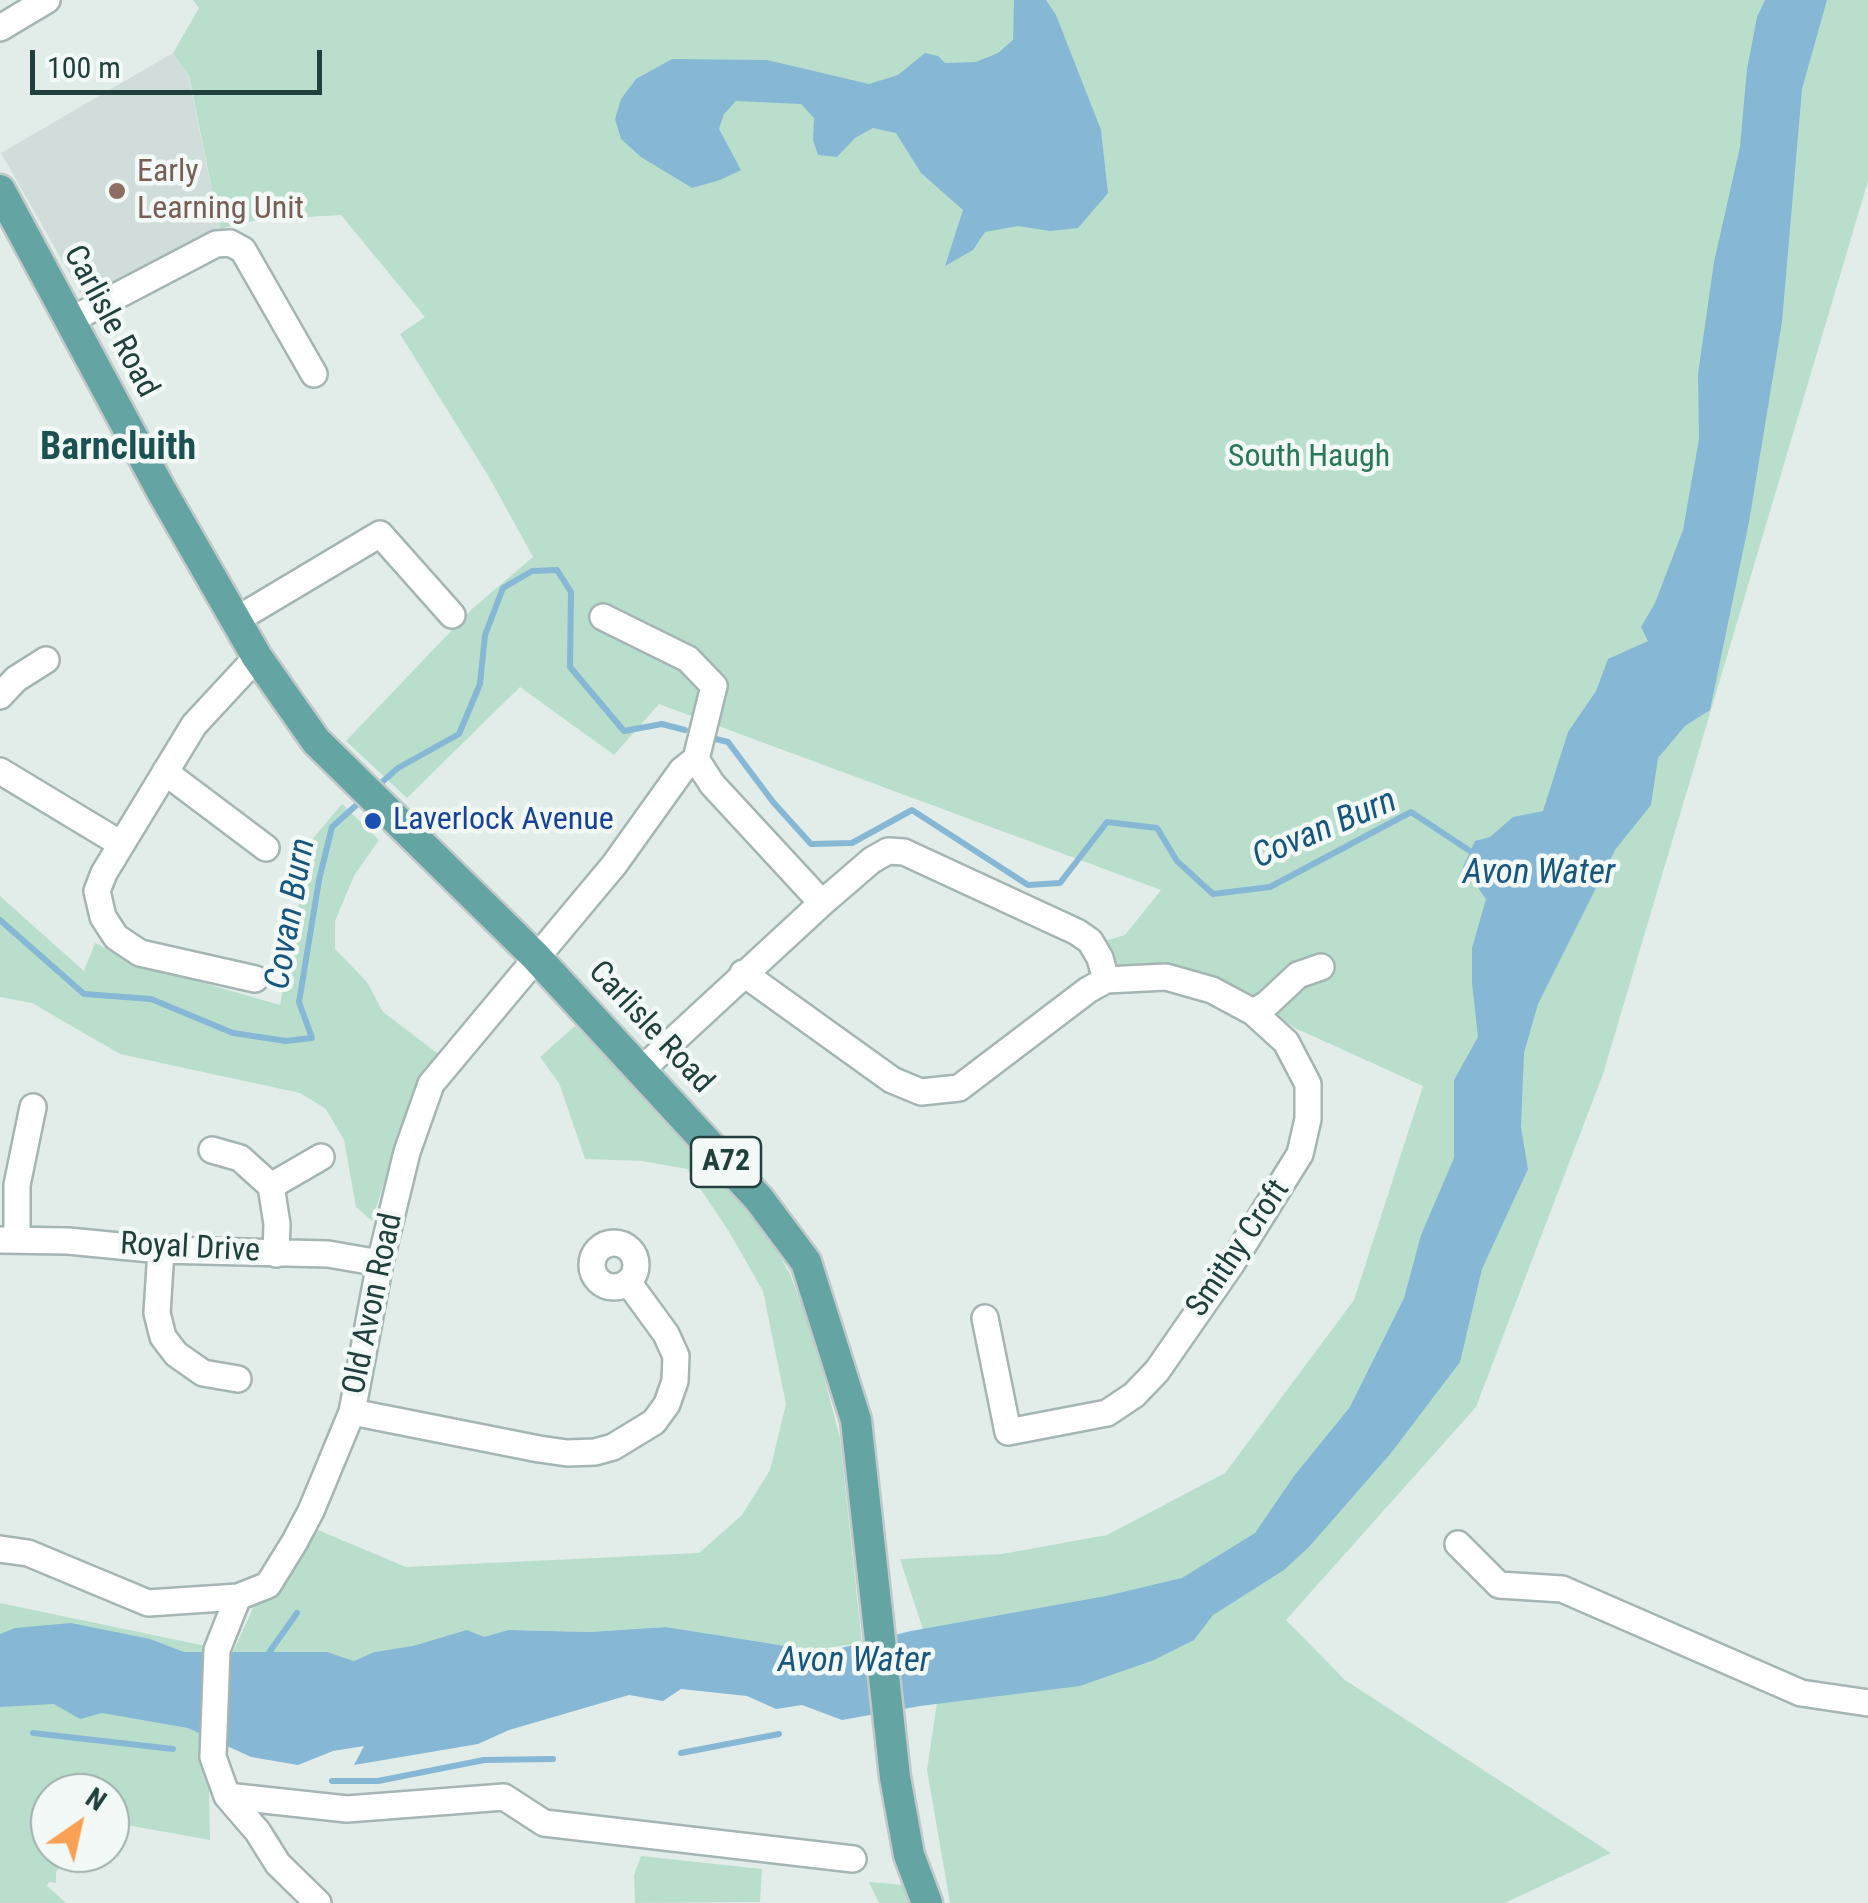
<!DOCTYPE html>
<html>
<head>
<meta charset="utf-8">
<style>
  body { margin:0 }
  #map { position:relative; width:1868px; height:1903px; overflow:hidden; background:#e2edea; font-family:"Roboto Condensed",sans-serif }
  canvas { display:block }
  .north { position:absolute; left:30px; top:1773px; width:100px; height:100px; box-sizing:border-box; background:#f2f9f7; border:2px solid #9eafad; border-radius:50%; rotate:34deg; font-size:28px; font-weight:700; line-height:40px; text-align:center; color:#213f3d }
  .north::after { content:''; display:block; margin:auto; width:35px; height:45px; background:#faa153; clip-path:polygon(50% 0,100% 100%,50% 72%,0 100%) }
  .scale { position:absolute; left:30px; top:50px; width:292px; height:45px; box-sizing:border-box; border:5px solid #213f3d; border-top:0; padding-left:12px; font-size:30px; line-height:35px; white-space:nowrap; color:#213f3d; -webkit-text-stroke:8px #f2f9f7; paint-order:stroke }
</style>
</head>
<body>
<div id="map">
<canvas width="1868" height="1903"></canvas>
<div class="north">N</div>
<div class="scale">100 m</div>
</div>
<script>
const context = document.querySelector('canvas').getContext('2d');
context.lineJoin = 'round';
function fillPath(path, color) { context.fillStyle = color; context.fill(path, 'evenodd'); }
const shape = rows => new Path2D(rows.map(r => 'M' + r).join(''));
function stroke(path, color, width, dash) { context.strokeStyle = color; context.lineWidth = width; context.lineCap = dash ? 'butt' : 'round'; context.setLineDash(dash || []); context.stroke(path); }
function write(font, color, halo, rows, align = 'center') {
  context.font = font + ' "Roboto Condensed",sans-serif'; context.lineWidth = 9; context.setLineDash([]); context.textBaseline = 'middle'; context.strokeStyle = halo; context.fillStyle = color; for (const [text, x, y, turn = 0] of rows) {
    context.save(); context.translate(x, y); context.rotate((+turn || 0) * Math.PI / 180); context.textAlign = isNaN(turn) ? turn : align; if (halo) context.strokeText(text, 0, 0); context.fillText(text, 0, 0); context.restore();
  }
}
const built = shape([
  [173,53,188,75,220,229,88,306,1,153]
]);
const green = shape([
  [193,0,1868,0,1868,181,1603,1074,1476,1407,1286,1620,1345,1680,1611,1853,1505,1903,950,1903,927,1770,940,1682,900,1559,1002,1554,1107,1535,1225,1473,1354,1300,1423,1086,1295,1028,1236,988,1186,973,1119,966,1105,941,1125,935,1161,890,659,704,614,755,520,687,407,798,346,741,473,608,533,557,489,477,400,334,425,317,341,215,257,220,220,229,189,76,173,53,199,8],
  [342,804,379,840,354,876,335,921,335,949,367,982,383,1012,437,1053,402,1125,372,1221,356,1207,344,1140,326,1109,300,1093,120,1054,32,1003,0,997,0,896,84,971,95,943,137,964,280,1005,310,842],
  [575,1026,693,1142,752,1208,790,1274,814,1339,840,1438,862,1643,811,1650,666,1627,589,1632,508,1630,484,1637,374,1652,354,1661,326,1652,232,1654,254,1606,318,1530,406,1567,699,1553,742,1515,770,1470,786,1404,763,1291,728,1230,687,1169,642,1161,585,1159,559,1083,540,1057],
  [0,1603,206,1646,210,1840,110,1822,110,1793,50,1793,50,1853,69,1853,56,1872,56,1883,49,1882,47,1886,66,1903,0,1903],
  [641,1856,762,1869,760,1902,635,1903,634,1875],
  [869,1882,905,1885,910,1903,879,1903]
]);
const water = shape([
  [1014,0,1046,0,1056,15,1101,130,1108,193,1078,228,1050,231,1018,226,985,232,973,250,945,266,963,210,921,173,896,133,873,128,855,138,837,157,818,155,813,140,814,118,801,104,736,101,724,114,719,129,741,170,720,180,692,188,641,157,621,139,615,119,621,99,636,79,672,59,767,60,869,84,898,75,925,53,938,56,945,63,976,62,998,53,1013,40],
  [1765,0,1827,0,1802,89,1782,322,1749,522,1710,710,1685,726,1658,758,1651,805,1615,850,1538,1004,1524,1053,1521,1127,1528,1169,1482,1269,1460,1362,1391,1453,1309,1547,1284,1570,1213,1615,1194,1640,1154,1660,1080,1686,920,1706,842,1720,802,1705,776,1709,747,1696,681,1689,663,1701,629,1695,509,1730,478,1744,354,1765,364,1746,333,1751,298,1765,251,1757,188,1728,102,1713,80,1719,54,1704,0,1707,0,1634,15,1628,71,1623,150,1639,184,1652,327,1652,354,1661,374,1652,413,1646,467,1630,484,1637,508,1630,589,1632,666,1627,811,1650,841,1648,911,1631,1106,1596,1182,1578,1255,1533,1294,1476,1350,1407,1404,1298,1421,1235,1454,1158,1454,1080,1478,1037,1472,983,1472,948,1486,899,1463,867,1475,841,1490,837,1513,817,1543,811,1568,732,1596,691,1608,659,1648,641,1641,627,1655,603,1683,530,1699,439,1698,374,1714,262,1740,147,1747,69,1757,17]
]);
const stream = shape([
  [716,739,728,742,773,802,811,844,852,843,912,810,1028,885,1060,883,1107,822,1157,828,1177,861,1213,894,1270,887,1411,812,1470,851,1478,853],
  [374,789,398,768,459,734,480,684,485,635,503,588,532,571,557,570,571,592,570,667,624,731,662,724,685,730],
  [0,920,84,994,151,999,233,1033,286,1041,312,1038,299,1002,319,880,332,827,361,801],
  [268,1654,297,1613],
  [33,1733,173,1749],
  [681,1753,779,1734],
  [332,1781,378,1781,484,1760,553,1759]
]);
const minor = shape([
  [0,28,47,0],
  [69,321,216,244,230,243,243,250,314,374],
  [603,617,688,659,714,686,696,759,712,784,822,903],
  [236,620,380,534,452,615],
  [0,696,16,679,46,660],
  [0,771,121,844],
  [165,772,266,848],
  [743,973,892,1080,921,1092,959,1088,1088,990,1106,980],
  [255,979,140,953,116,937,103,917,97,891,104,873,194,725,257,657],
  [1253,1012,1267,1004,1298,975,1321,967],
  [639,1072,822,903,872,860,888,851,904,852,1077,932,1090,941,1100,958,1106,980,1166,977,1212,990,1253,1012,1286,1042,1308,1084,1308,1119,1300,1154,1232,1263,1157,1371,1134,1395,1107,1413,1008,1432,985,1318],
  [212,1150,240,1158,271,1186,277,1224,276,1254],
  [271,1186,321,1157],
  [0,1240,68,1241,161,1250,328,1254,380,1263],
  [17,1240,17,1185,33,1107],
  '592 1265a22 22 0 1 1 44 0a22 22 0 1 1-44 0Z',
  [161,1250,157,1313,163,1337,176,1354,203,1373,238,1379],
  [352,1412,539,1449,567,1453,595,1452,613,1447,654,1422,667,1404,675,1381,676,1356,666,1334,628,1282],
  [1458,1544,1499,1585,1562,1589,1801,1693,1868,1703],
  [0,1549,28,1553,148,1603,238,1597],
  [227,1796,347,1809,504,1797,544,1823,853,1859],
  [318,1903,278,1864,258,1832,227,1796,213,1757,217,1650,238,1597,268,1585,294,1543,311,1511,352,1412,380,1263,407,1152,431,1084,614,865,682,770,696,759]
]);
const major = shape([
  [0,190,161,490,257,657,316,741,535,956,759,1199,806,1262,856,1420,895,1777,909,1855,927,1903]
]);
const markers = [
  [117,191,10,"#8d6e63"],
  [373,821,10,"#1a4fb4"]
];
const shields = [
  [726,1162,70]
];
const shieldNames = [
  ["A72",726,1162]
];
const educationNames = [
  ["Early",137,173],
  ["Learning Unit",137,210]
];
const streetNames = [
  ["Carlisle Road",110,322,62],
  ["Carlisle Road",650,1028,47],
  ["Royal Drive",190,1249,3],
  ["Smithy Croft",1239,1249,-56],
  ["Old Avon Road",374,1304,-78]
];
const parkNames = [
  ["South Haugh",1309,458]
];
const transitNames = [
  ["Laverlock Avenue",393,821]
];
const waterNames = [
  ["Covan Burn",1325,830,-23],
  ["Avon Water",1539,874],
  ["Covan Burn",292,914,-80],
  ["Avon Water",854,1662]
];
const quarterNames = [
  ["Barncluith",118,449]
];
fillPath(built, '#d0ddda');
fillPath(green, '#b9dfcc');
fillPath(water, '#86b7d5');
stroke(stream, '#86b7d5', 6);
stroke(minor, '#a4b5b3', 30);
stroke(major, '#c1c9c9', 35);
stroke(minor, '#fff', 25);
stroke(major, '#64a5a3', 30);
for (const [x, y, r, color] of markers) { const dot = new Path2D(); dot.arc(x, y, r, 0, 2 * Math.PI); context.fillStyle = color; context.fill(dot); stroke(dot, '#f2f9f7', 4); }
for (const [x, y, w] of shields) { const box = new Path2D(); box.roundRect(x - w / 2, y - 25, w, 50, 8); context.fillStyle = '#f2f9f7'; context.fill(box); stroke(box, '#213f3d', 2.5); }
write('bold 30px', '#213f3d', null, shieldNames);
write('32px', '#785e54', '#f2f9f7', educationNames, 'left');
write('32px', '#213f3d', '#f2f9f7', streetNames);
write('32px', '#287859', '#f2f9f7', parkNames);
write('32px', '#164399', '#f2f9f7', transitNames, 'left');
write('italic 35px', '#17567e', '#f2f9f7', waterNames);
write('bold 38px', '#1b5251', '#f2f9f7', quarterNames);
</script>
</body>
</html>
